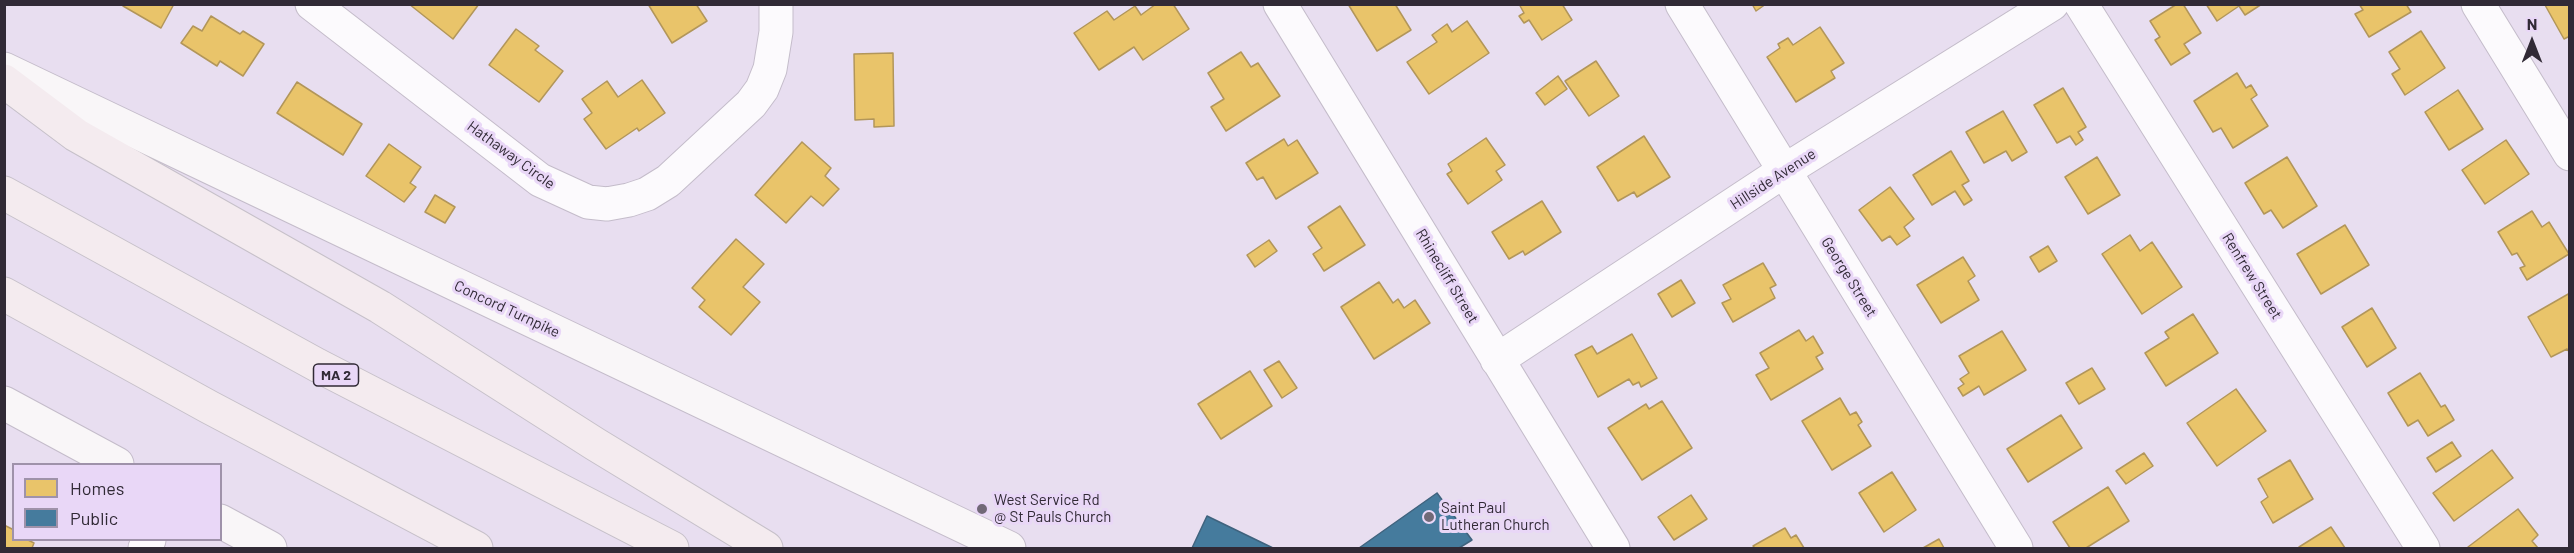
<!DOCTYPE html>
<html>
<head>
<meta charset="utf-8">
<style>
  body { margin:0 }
  #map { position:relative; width:2574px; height:553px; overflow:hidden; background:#e8def0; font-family:Barlow,sans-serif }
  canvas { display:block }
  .frame { position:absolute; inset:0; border:6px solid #312a36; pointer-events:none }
  .legend { position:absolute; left:12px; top:463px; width:210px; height:78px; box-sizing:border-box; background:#e9d7f7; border:2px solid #9f92aa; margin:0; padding:8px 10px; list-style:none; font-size:18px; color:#312a36 }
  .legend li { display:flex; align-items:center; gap:12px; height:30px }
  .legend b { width:30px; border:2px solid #9f92aa }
  .north { position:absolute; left:2502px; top:12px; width:60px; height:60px; -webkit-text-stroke:4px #e9d7f7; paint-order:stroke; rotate:0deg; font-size:16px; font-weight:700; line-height:24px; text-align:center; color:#312a36 }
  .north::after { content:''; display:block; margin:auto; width:21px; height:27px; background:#312a36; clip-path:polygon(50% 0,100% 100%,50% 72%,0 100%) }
</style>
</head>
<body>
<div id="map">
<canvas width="2574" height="553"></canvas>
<div class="frame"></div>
<ul class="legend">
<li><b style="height:16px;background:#e9c46a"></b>Homes</li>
<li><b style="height:16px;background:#457b9d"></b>Public</li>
</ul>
<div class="north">N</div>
</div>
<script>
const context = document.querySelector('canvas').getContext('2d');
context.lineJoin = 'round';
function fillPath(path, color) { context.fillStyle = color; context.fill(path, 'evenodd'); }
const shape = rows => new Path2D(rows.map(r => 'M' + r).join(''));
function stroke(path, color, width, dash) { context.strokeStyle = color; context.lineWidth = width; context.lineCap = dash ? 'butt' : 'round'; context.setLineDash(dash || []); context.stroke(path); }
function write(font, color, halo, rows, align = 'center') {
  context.font = font + ' Barlow,sans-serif'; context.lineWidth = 6; context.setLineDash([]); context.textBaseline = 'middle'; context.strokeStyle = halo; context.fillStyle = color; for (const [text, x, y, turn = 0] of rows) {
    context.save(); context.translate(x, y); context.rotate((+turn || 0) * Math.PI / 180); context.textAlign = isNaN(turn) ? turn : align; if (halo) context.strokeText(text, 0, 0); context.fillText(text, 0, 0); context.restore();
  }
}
const homes = shape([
  [124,4,174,4,161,28,123,6,124,4],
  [409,4,479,4,453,39,409,4],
  [648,4,696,4,707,21,672,43,648,4],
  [1156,4,1173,4,1189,29,1143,60,1134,47,1099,70,1074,33,1107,11,1114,20,1135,6,1141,15,1156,4],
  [1348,4,1395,4,1411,30,1377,51,1348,4],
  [1519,4,1562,4,1572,20,1542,40,1529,20,1524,23,1519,16,1524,13,1519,4],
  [1752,4,1766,4,1756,11,1752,4],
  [2177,4,2183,4,2201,33,2184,44,2190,53,2171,65,2155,40,2160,37,2150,21,2177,4],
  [2206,4,2262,4,2245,15,2239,6,2217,21,2206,4],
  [2359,4,2406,4,2411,12,2369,37,2355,14,2363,10,2359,4],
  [2570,4,2570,36,2564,39,2545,5,2570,4],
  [211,16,240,34,243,31,264,44,243,76,220,61,217,66,181,43,193,26,202,31,211,16],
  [1467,21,1489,53,1429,94,1407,62,1437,42,1432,35,1447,24,1452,32,1467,21],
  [1820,27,1844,63,1831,71,1835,78,1796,102,1767,57,1780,48,1778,44,1788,38,1793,45,1820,27],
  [516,29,539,46,535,50,563,71,539,102,489,65,516,29],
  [2421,31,2445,68,2405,95,2392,74,2400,69,2389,52,2421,31],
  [1241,52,1251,67,1258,63,1280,96,1226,131,1211,107,1224,99,1208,73,1241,52],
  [893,53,894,126,874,127,874,119,855,120,854,54,893,53],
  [1596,61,1619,96,1589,116,1565,81,1596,61],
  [2237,73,2246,88,2251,85,2257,95,2251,99,2268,126,2233,148,2221,128,2213,132,2194,101,2237,73],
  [1558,76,1567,89,1545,105,1536,93,1558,76],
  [642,80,665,113,639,131,637,128,606,149,584,119,592,113,582,99,607,81,618,97,642,80],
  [297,82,362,124,343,155,277,113,297,82],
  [2063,88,2086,127,2078,132,2083,140,2076,145,2070,136,2057,143,2034,105,2063,88],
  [2458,90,2483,129,2449,150,2425,112,2458,90],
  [2003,111,2027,152,2012,161,2006,151,1984,163,1966,132,2003,111],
  [1644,136,1670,177,1637,197,1634,192,1618,201,1597,167,1644,136],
  [1486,138,1505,165,1496,171,1502,180,1468,204,1447,174,1452,171,1448,164,1486,138],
  [1284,139,1288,146,1297,140,1318,173,1276,199,1263,177,1257,180,1246,163,1284,139],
  [2506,140,2529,174,2485,204,2462,170,2506,140],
  [802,142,831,168,825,176,839,189,823,206,811,196,786,223,755,195,802,142],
  [389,144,421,167,410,183,416,187,404,202,366,176,389,144],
  [1951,151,1969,181,1962,185,1972,200,1964,205,1955,191,1932,205,1913,175,1951,151],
  [2097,157,2120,195,2088,214,2065,177,2097,157],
  [2287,157,2317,206,2283,228,2271,210,2264,214,2245,183,2287,157],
  [1890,187,1914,219,1904,227,1910,236,1897,245,1890,236,1882,241,1859,210,1890,187],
  [435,195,455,207,445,223,425,212,435,195],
  [1542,201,1561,232,1525,255,1523,251,1509,259,1492,232,1542,201],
  [1340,206,1365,245,1324,271,1313,254,1322,248,1308,227,1340,206],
  [2532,211,2542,227,2549,222,2569,254,2527,280,2520,268,2525,266,2517,253,2512,255,2498,232,2532,211],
  [2345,225,2369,265,2321,294,2297,254,2345,225],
  [2130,235,2140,251,2152,242,2182,287,2142,314,2102,254,2130,235],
  [736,239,764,264,743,287,760,302,731,335,699,307,705,300,692,288,736,239],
  [1269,240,1277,251,1255,267,1247,255,1269,240],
  [2048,246,2057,261,2039,272,2030,257,2048,246],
  [1963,257,1975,276,1968,281,1979,300,1941,323,1917,285,1963,257],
  [1763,263,1776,285,1770,288,1775,298,1733,322,1722,303,1731,299,1723,285,1763,263],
  [1681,280,1695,303,1672,317,1658,294,1681,280],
  [1379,282,1393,303,1398,299,1404,308,1415,300,1430,323,1374,359,1341,307,1379,282],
  [2570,293,2570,353,2567,349,2551,357,2528,317,2570,293],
  [2372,308,2396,348,2367,367,2342,327,2372,308],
  [2193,314,2218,353,2166,386,2145,353,2169,338,2165,332,2193,314],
  [1799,330,1806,341,1813,336,1823,353,1816,357,1823,369,1771,400,1756,375,1769,368,1760,353,1799,330],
  [2002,331,2026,370,1984,395,1979,386,1963,396,1958,388,1964,384,1960,379,1969,373,1959,356,2002,331],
  [1632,334,1657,378,1641,387,1639,382,1633,385,1629,379,1598,397,1575,355,1592,346,1597,354,1632,334],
  [1279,361,1297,388,1282,398,1264,370,1279,361],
  [2092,368,2105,389,2079,404,2066,383,2092,368],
  [1250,371,1272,406,1221,439,1198,404,1250,371],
  [2420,373,2441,407,2445,405,2454,420,2428,436,2418,420,2408,426,2388,393,2420,373],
  [2236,389,2266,431,2217,466,2187,423,2236,389],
  [1840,398,1850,415,1856,412,1862,422,1858,425,1871,446,1832,470,1802,421,1840,398],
  [1662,401,1692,448,1642,480,1608,428,1646,404,1649,409,1662,401],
  [2061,415,2082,448,2028,482,2007,449,2061,415],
  [2452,442,2461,456,2436,472,2427,458,2452,442],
  [2492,450,2513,478,2454,521,2433,493,2492,450],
  [2144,453,2153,466,2126,484,2116,471,2144,453],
  [2290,460,2313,499,2273,523,2261,502,2268,497,2258,479,2290,460],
  [1892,472,1916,510,1884,532,1859,493,1892,472],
  [2108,487,2129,521,2086,548,2070,548,2053,522,2108,487],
  [1691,495,1707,519,1674,540,1658,517,1691,495],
  [2518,509,2538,535,2532,541,2538,548,2469,548,2468,547,2518,509],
  [4,525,14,530,14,540,28,540,34,543,32,548,4,548,4,525],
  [2331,527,2345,548,2299,548,2299,547,2331,527],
  [1785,528,1791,538,1796,535,1804,548,1755,548,1753,546,1785,528],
  [1939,539,1944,548,1923,548,1939,539]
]);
const public = shape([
  [1437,493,1472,540,1459,548,1359,548,1437,493],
  [1207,516,1273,548,1192,548,1207,516]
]);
const street = shape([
  [312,4,540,180,588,202,607,204,629,200,647,194,668,181,751,104,762,89,770,69,776,32,776,4],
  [1280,4,1613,548],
  [1682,4,2016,548],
  [2081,4,2423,548],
  [2478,4,2570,154],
  [1497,360,1784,171,2052,4],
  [145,548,149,540]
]);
const secondary = shape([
  [4,69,1009,548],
  [4,403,117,464],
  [220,521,270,548]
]);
const highway = shape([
  [4,81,76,135,380,307,595,444,766,548],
  [4,193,317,365,672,548],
  [4,294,209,407,476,548]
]);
const markers = [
  [982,509,6,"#716977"],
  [1429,517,6,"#716977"]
];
const shields = [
  [336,375,45]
];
const shieldNames = [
  ["MA 2",336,375]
];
const streetNames = [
  ["Hathaway Circle",511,155,36],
  ["Hillside Avenue",1773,179,-33],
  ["Rhinecliff Street",1447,276,59],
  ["Renfrew Street",2252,276,58],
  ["George Street",1849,277,58],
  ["Concord Turnpike",507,309,25]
];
const poiNames = [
  ["West Service Rd",994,500],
  ["@ St Pauls Church",994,517],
  ["Saint Paul",1441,508],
  ["Lutheran Church",1441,525]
];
fillPath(homes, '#e9c46a');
stroke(homes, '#b2965a', 1.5);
fillPath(public, '#457b9d');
stroke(public, '#3f637e', 1.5);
stroke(street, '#c4bcca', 35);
stroke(secondary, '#c4bcca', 35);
stroke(highway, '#c6c0c9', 35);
stroke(street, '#fcfafd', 33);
stroke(secondary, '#f9f6f8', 33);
stroke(highway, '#f4ebef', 33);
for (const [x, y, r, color] of markers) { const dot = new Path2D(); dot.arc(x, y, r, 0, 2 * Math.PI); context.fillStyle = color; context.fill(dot); stroke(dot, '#e9d7f7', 2); }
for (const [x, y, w] of shields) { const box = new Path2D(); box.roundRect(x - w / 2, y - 11, w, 22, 4.5); context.fillStyle = '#e9d7f7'; context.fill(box); stroke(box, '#312a36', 1.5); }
write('bold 14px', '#312a36', null, shieldNames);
write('15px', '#312a36', '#e9d7f7', streetNames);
write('15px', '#312a36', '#e9d7f7', poiNames, 'left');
</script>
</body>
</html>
